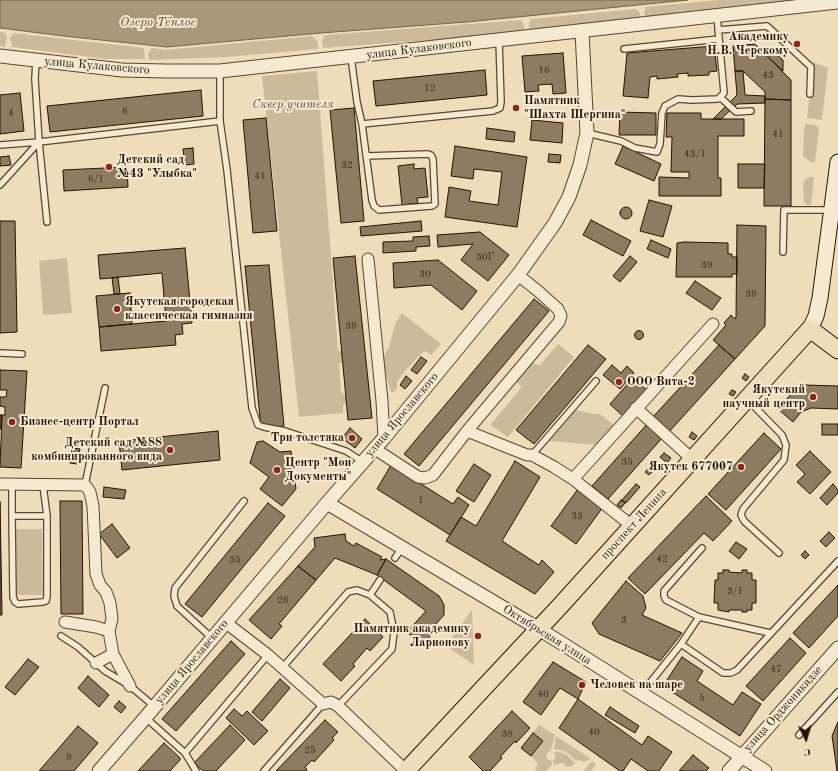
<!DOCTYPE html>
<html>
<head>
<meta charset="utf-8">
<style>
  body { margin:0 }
  #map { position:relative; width:838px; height:771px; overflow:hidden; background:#efddba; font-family:"Old Standard TT",serif }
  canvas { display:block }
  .north { position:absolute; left:786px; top:719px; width:40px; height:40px; -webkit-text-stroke:3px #f5e9d2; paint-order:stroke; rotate:175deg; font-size:11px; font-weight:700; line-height:16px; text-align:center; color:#231300 }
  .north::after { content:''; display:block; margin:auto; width:14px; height:18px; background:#231300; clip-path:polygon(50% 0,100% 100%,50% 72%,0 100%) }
</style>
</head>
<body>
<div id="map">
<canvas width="838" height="771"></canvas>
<div class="north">С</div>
</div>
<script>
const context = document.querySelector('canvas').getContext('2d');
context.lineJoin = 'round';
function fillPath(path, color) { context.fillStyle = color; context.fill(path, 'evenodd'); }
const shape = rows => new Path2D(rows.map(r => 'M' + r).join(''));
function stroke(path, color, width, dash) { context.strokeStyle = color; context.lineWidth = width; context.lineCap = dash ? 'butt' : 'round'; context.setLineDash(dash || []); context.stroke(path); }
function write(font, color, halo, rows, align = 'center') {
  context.font = font + ' "Old Standard TT",serif'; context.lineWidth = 4; context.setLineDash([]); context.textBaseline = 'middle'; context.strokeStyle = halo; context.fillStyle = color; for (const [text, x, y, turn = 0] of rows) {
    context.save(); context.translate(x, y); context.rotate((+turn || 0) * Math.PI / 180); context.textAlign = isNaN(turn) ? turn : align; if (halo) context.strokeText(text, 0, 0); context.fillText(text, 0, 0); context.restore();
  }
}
const green = shape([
  [718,0,816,0,644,20,645,7],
  [636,9,640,13,640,21,529,32,529,23,531,19],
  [521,20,524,25,525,33,323,48,322,40,325,35],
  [0,32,3,32,7,36,5,47,0,46],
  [13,33,144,48,145,59,106,59,12,47,10,38],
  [312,36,318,42,318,49,227,57,149,60,148,53,152,48,165,50],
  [813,62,828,68,822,120,807,118],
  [317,71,338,350,342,352,343,362,339,363,341,392,347,397,347,401,343,406,343,413,299,417,262,76],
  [806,124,815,125,819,128,815,162,811,162,803,156,804,129],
  [810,177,814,177,811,205,807,205,804,202,803,184,805,179],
  [67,258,72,313,43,315,39,261],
  [402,313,441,344,431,355,426,351,422,353,406,370,397,382,397,388,394,392,391,392,386,375,383,358,389,347,395,324],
  [558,344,574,357,508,437,490,425,522,387,516,382,532,362,539,366],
  [576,410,594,414,600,414,614,425,596,445,550,441],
  [16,529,42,529,43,595,17,595],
  [472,610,474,665,446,646],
  [539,725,555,735,551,750,547,753,546,755,548,760,552,761,552,765,546,771,538,771,535,769,538,764,531,756,543,742,533,733],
  [556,736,591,759,584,762,578,760,576,761,569,754,564,751,554,749],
  [553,752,559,752,566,754,575,763,572,766,567,767,565,764,562,763,554,765,553,761,556,757],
  [592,761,596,764,591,771,583,771]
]);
const water = shape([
  [0,0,688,0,467,22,321,33,167,47,63,36,0,28,0,0]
]);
const building = shape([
  [755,44,791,80,791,100,765,99,765,92,743,71,735,71,733,46,755,44],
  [714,46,717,71,709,72,709,75,688,76,688,73,677,74,678,77,657,79,657,76,650,77,648,98,623,96,627,53,714,46],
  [563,53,566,93,553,94,552,84,538,85,539,91,525,92,522,56,563,53],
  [765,54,776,54,783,60,783,71,765,54],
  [485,70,487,95,376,106,373,81,485,70],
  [735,71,743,71,745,95,765,96,765,103,737,104,721,119,713,119,737,95,735,71],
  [201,90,203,116,50,132,47,106,201,90],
  [20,93,24,131,0,134,0,95,20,93],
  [765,99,791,100,791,206,764,206,765,99],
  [354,108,364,221,341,223,330,110,354,108],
  [620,112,656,113,656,135,619,135,620,112],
  [667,113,701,113,701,119,744,119,744,136,718,136,718,178,721,178,721,196,659,196,659,177,689,178,689,172,671,172,672,137,666,137,667,113],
  [266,118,277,231,253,233,243,120,266,118],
  [532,120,563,123,562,143,530,140,532,120],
  [487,128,515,132,514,142,486,139,487,128],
  [455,146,527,157,517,227,445,217,449,187,471,191,469,201,498,205,502,172,474,169,473,179,451,176,455,146],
  [623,146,661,164,654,181,615,164,623,146],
  [193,148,194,164,185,165,183,149,193,148],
  [549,154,561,155,560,163,548,162,549,154],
  [9,156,11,165,0,166,0,157,9,156],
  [414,164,414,169,425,168,428,197,417,198,418,203,402,205,398,166,414,164],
  [738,164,765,164,764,188,738,188,738,164],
  [127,167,128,187,64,191,63,170,127,167],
  [649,200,672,206,663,237,640,231,649,200],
  '620 213a6 6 0 1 1 12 0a6 6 0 1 1-12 0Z',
  [591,220,631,241,623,256,583,235,591,220],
  [0,221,15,221,17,332,0,333,0,221],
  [421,221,422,231,361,236,360,227,421,221],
  [737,225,766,226,765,326,735,359,713,340,726,325,724,323,731,315,735,319,736,317,737,225],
  [480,232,509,255,488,281,461,260,473,244,438,247,437,235,480,232],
  [429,236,430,246,416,247,416,251,383,253,383,242,413,241,413,237,429,236],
  [651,240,671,249,668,258,647,249,651,240],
  [685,242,728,243,728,254,732,254,732,257,737,257,737,274,732,274,732,277,676,277,677,243,685,242],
  [185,248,192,323,182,324,183,334,175,335,176,345,101,351,99,327,166,321,162,273,100,279,98,255,185,248],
  [355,256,372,418,348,420,333,258,355,256],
  [630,256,637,262,620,282,613,276,630,256],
  [438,260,477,291,462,310,431,285,394,288,393,263,438,260],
  [269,265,284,426,261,428,245,266,269,265],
  [118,277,120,294,114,294,112,278,118,277],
  [695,281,721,298,712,310,686,293,695,281],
  [130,293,132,324,99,327,96,296,130,293],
  [534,299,549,311,419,466,404,454,534,299],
  '634.5 335a4.5 4.5 0 1 1 9 0a4.5 4.5 0 1 1-9 0Z',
  [588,345,606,359,534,444,516,430,588,345],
  [719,345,735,359,668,433,652,418,719,345],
  [421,357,427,361,417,374,411,370,421,357],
  [612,365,621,373,627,366,634,373,620,389,603,375,612,365],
  [0,370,27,371,21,468,0,467,2,415,5,415,5,407,0,406,0,397,6,397,7,390,0,390,0,370],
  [745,374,749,377,746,381,742,378,745,374],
  [406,376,412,381,405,389,400,385,406,376],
  [633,378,649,392,626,419,610,404,633,378],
  [804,385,838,386,838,409,811,408,801,412,793,422,778,409,798,386,804,386,804,385],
  [732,390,736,392,733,396,729,394,732,390],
  [0,415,2,415,1,429,0,429,0,415],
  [648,423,663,437,608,499,592,486,648,423],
  [822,424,838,424,838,435,822,435,822,424],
  [350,428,362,439,355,448,342,438,350,428],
  [218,431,220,460,122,470,119,441,218,431],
  [692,432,697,436,694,440,689,437,692,432],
  [764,433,781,449,726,510,708,494,764,433],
  [263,441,280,452,291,451,296,489,282,506,260,489,269,477,250,463,257,442,263,441],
  [72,448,80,449,77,464,70,463,72,448],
  [810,451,831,472,810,494,797,482,805,474,796,465,810,451],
  [664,453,671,458,667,463,660,457,664,453],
  [515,461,540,477,502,541,539,565,542,560,554,572,535,594,446,541,461,517,476,526,515,461],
  [474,464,491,475,474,502,456,491,474,464],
  [391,465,453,504,458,497,469,505,450,535,377,489,391,465],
  [648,469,652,472,649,475,645,472,648,469],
  [636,484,640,487,626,503,622,500,636,484],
  [833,484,838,490,838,493,827,505,820,498,833,484],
  [104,487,126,490,124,499,103,497,104,487],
  [578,489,603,507,576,544,551,526,578,489],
  [706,496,732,521,713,541,704,533,645,594,628,578,706,496],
  [621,500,625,503,621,508,617,505,621,500],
  [60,501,82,501,83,614,61,614,60,501],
  [0,502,2,615,0,615,0,502],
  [268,503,285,516,202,617,185,604,268,503],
  [112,524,130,548,117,558,99,534,112,524],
  [829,532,835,538,826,547,820,541,829,532],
  [345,534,346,541,354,546,356,543,382,557,380,560,386,559,377,575,335,558,316,580,298,566,315,547,314,538,345,534],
  [736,542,747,549,739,559,729,551,736,542],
  [805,551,809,555,805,559,801,555,805,551],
  [386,559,439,596,442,601,444,605,444,615,435,625,438,628,422,645,407,632,426,611,377,575,386,559],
  [298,566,316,580,317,579,279,624,282,626,271,639,249,620,298,566],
  [723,570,729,570,729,572,742,573,742,570,747,570,747,573,752,573,752,580,756,580,756,603,752,603,752,610,747,610,747,612,742,612,742,610,729,610,729,612,718,610,718,603,714,603,715,580,718,580,718,573,723,573,723,570],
  [626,581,643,596,646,608,642,615,682,633,660,661,599,634,592,623,626,581],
  [838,585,838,616,809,648,793,633,838,585],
  [365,619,383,637,370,651,367,648,353,664,355,666,341,681,323,664,365,619],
  [790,638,806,653,763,701,746,686,790,638],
  [231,641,245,654,176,731,162,719,231,641],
  [682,657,703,671,697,681,733,705,742,692,761,704,740,736,663,686,682,657],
  [28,659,39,667,15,695,5,687,28,659],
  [553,662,586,682,578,699,560,688,541,715,523,702,553,662],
  [88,676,109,695,99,707,78,688,88,676],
  [280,679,290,688,262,721,252,712,280,679],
  [578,699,642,745,648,736,672,752,659,771,648,771,631,759,623,771,620,771,559,728,578,699],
  [119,701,126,707,121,713,114,707,119,701],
  [610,707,639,726,635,733,605,715,610,707],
  [234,709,242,716,247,711,268,731,254,745,226,718,234,709],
  [512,711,530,728,516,743,515,741,500,757,502,758,490,771,483,771,469,757,512,711],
  [325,720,338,732,332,738,334,740,314,762,312,760,305,767,307,770,306,771,276,771,325,720],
  [838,722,838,771,837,771,832,736,838,722],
  [230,725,245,740,216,771,203,771,194,763,230,725],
  [78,726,98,743,74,771,39,771,78,726],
  [533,733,543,741,531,756,521,748,533,733],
  [164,743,180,758,180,760,170,771,138,771,164,743],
  [693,755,709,768,706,771,679,771,693,755]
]);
const service = shape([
  [718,30,767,26,811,67,810,94],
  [624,49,719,39],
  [351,57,357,102,362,124,372,200,374,206,379,210,432,206,435,204,433,159,431,155,428,154,367,156],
  [220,72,220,121],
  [720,97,736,112,751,111],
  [362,124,493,111,500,108,501,102,499,40],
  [587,133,621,141,635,148,657,152,660,144,662,113,665,106,678,99,692,100,718,99,724,93,717,16],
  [39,142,47,222],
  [0,145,39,142,220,121,227,170,252,408,258,425,264,427,285,431,346,451,363,462],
  [0,185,39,142,35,79,36,60],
  [783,252,784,210,832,210],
  [0,353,22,354],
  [748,400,782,435,786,445,784,460,743,509,741,515,744,521,779,553],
  [532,455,596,381],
  [43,485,47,516],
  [85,485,105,388],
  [12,516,47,516,47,596,46,601,43,602,18,604,15,602,13,597,12,516],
  [12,516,12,484],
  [395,558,402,548],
  [370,595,380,580],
  [699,617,770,633],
  [61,636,78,647,105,671,130,686,154,706],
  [212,638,177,606,174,596,175,588,244,501],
  [681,644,699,617,666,600,664,596,664,591,702,548],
  [282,668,348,592,357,590,370,595,390,612,394,632,392,649,338,706],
  [641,694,681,644,723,673,731,673,737,670,838,561],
  [146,718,185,753,268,655],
  [799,735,838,692],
  [185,753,196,771],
  [264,771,323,704]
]);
const minor = shape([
  [368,259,382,401,384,438],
  [636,408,692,459],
  [467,431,559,322,561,316,558,309,538,291,518,275],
  [375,449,418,477,425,478,433,475,467,431,527,455,532,455,554,467,573,479,632,526],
  [573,479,713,324],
  [0,484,85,485,90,492,93,506,96,574,100,585,106,592,110,603,112,619,109,631,113,654,130,686],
  [65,622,96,627,109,631],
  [225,622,268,655,323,704,331,702,338,706,406,771],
  [96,663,113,654]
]);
const tertiary = shape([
  [0,56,122,70,166,71,220,71,838,2],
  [327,503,539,629,765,771],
  [99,771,145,718,327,503,384,438,518,275,555,223,569,197,580,165,587,133,582,31],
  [729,771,838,648]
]);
const secondary = shape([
  [810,329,816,316,820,298,838,162]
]);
const primary = shape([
  [406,771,561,605,810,329,838,350]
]);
const markers = [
  [797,44,4,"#8f2418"],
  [516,108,4,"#8f2418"],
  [109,167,4,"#8f2418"],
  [117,309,4,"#8f2418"],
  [619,382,4,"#8f2418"],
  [813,397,4,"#8f2418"],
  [12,422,4,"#8f2418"],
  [352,438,4,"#8f2418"],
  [170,450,4,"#8f2418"],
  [741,467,4,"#8f2418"],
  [277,470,4,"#8f2418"],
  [478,636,4,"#8f2418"],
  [582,685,4,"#8f2418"]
];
const numberNames = [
  ["16",544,70],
  ["43",768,75],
  ["12",430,88],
  ["6",125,111],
  ["4",11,113],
  ["41",778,134],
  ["43/1",695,154],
  ["32",347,165],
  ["41",260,176],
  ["6/1",96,179],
  ["30Г",485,257],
  ["39",707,265],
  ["30",425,274],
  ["39",751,294],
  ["39",351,326],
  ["35",627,462],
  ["1",421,500],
  ["33",577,516],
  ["42",662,559],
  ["35",235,560],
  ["3/1",735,591],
  ["26",283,600],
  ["3",624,620],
  ["47",776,669],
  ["40",543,694],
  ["5",702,698],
  ["40",594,732],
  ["38",507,734],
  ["25",310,750],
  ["9",69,757]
];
const poiNames = [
  ["Академику",789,37,"right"],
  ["Н.В. Черскому",789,51,"right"],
  ["Памятник",524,101],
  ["\"Шахта Шергина\"",524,115],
  ["Детский сад",117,160],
  ["№43 \"Улыбка\"",117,174],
  ["Якутская городская",125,302],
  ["классическая гимназия",125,316],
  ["ООО Вита-2",627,382],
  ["Якутский",805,390,"right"],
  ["научный центр",805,404,"right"],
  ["Бизнес-центр Портал",20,422],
  ["Три толстяка",344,438,"right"],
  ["Детский сад №88",162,443,"right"],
  ["комбинированного вида",162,457,"right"],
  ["Центр \"Мои",285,463],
  ["Документы\"",285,477],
  ["Якутск 677007",733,467,"right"],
  ["Памятник академику",470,629,"right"],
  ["Ларионову",470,643,"right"],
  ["Человек на шаре",590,685]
];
const streetNames = [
  ["улица Кулаковского",419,49,-7],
  ["улица Кулаковского",97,66,5],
  ["улица Ярославского",402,415,-50],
  ["проспект Ленина",634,524,-48],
  ["Октябрьская улица",547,635,32],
  ["улица Ярославского",192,662,-50],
  ["улица Орджоникидзе",783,709,-48]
];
const parkNames = [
  ["Сквер учителя",293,105]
];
const waterNames = [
  ["Озеро Тёплое",158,23]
];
fillPath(green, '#ccbb9a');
fillPath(water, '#aa987b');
stroke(water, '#74634a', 1);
fillPath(building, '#8d7c61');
stroke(building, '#231300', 1);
stroke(service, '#56462e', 8);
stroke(minor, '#56462e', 13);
stroke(tertiary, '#56462e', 15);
stroke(secondary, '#231300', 17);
stroke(primary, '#231300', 19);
stroke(service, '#f5e9d2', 5.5);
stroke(minor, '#f5e9d2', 11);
stroke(tertiary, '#f5e9d2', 13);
stroke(secondary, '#f5e9d2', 15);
stroke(primary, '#efddba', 17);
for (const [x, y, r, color] of markers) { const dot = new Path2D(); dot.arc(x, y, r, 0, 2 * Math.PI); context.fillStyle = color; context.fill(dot); stroke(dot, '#f5e9d2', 1.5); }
write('10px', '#3e2d18', null, numberNames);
write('bold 12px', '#231300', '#f5e9d2', poiNames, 'left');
write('12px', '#231300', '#f5e9d2', streetNames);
write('italic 12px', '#5e4e36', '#f5e9d2', parkNames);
write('italic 13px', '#604f37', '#f5e9d2', waterNames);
</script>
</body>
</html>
